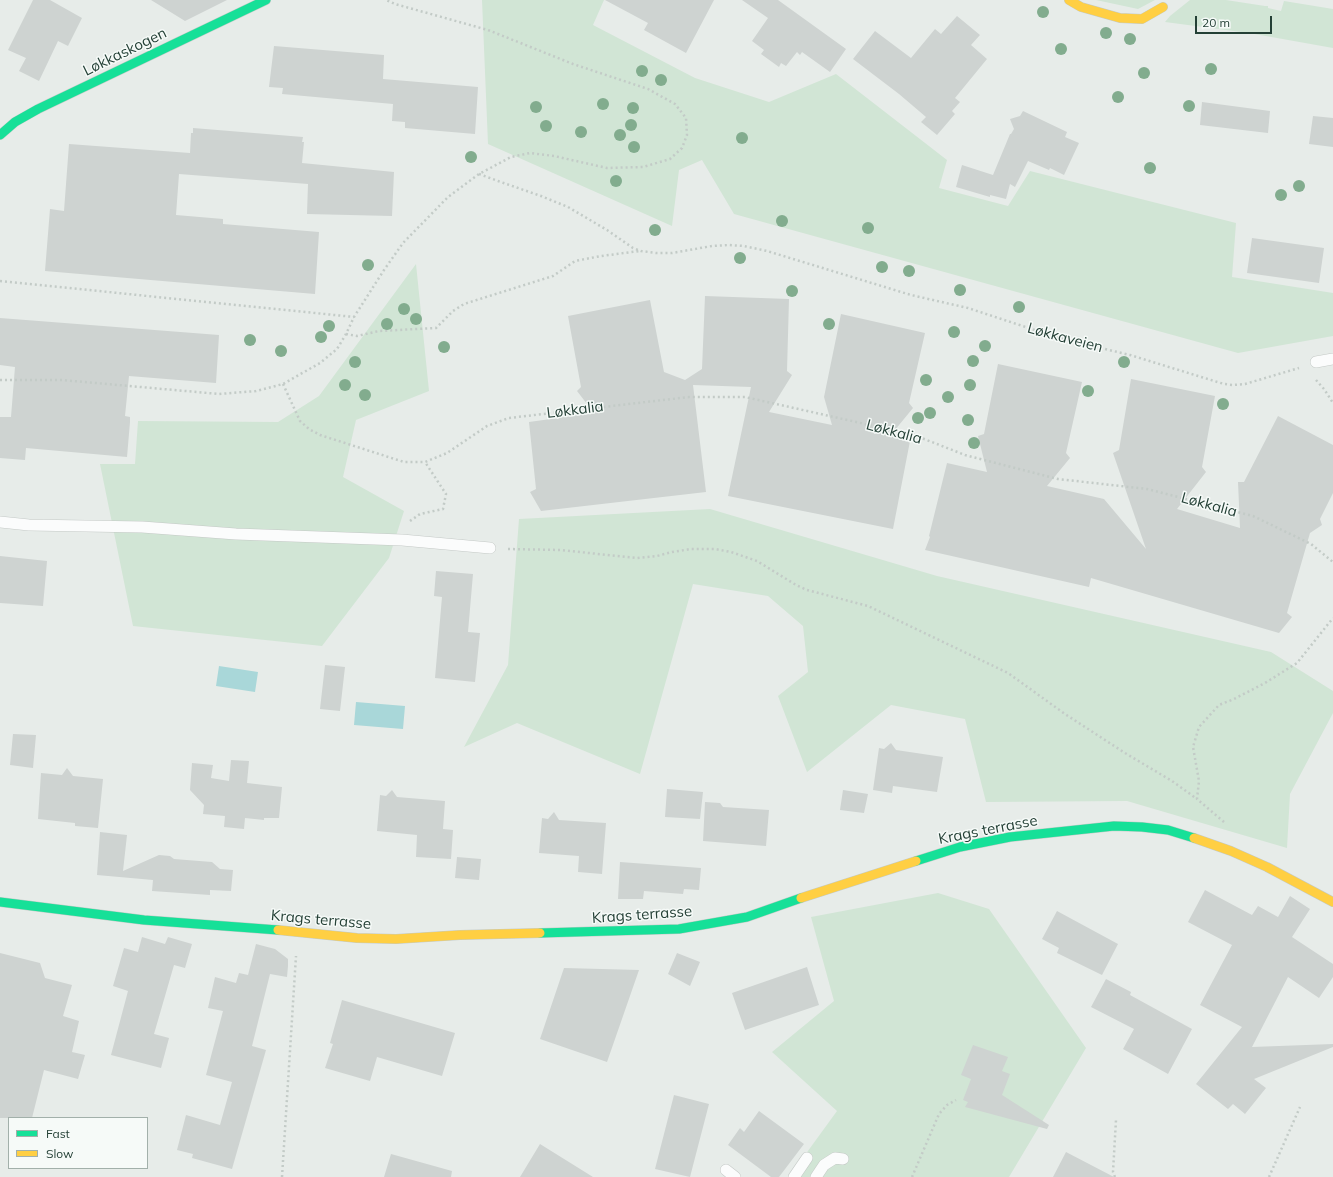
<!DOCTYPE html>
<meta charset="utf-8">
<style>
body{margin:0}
#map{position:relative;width:1333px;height:1177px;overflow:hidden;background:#e7ece9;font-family:Mulish,sans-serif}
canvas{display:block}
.legend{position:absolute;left:8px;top:1117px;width:140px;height:52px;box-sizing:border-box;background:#f6faf8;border:1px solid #a2b0aa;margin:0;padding:5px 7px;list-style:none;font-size:12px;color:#244036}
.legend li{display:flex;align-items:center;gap:8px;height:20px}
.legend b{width:20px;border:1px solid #a2b0aa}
.scale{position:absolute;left:1195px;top:16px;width:77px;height:18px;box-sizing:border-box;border:2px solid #244036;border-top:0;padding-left:5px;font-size:12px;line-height:14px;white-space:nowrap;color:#244036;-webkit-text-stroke:3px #f6faf8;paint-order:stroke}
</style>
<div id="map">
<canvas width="1333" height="1177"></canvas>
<ul class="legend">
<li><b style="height:5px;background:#16e098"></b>Fast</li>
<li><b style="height:5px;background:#ffcf43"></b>Slow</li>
</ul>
<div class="scale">20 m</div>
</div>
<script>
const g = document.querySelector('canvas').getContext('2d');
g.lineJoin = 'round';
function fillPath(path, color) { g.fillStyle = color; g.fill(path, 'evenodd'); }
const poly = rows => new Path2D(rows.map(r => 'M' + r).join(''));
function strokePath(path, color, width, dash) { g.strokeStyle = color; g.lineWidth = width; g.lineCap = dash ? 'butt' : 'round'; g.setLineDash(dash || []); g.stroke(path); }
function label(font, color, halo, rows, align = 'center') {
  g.font = font + ' Mulish,sans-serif'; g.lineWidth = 3; g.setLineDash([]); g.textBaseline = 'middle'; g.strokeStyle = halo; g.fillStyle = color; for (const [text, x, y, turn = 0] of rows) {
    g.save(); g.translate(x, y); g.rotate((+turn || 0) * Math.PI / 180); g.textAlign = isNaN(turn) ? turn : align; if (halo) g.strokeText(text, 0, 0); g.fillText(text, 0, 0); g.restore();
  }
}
const green = poly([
 [482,0,604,0,593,25,695,78,769,102,836,74,947,160,939,188,1008,206,1030,171,1236,223,1232,277,1333,293,1333,336,1238,353,734,214,702,160,679,170,672,226,488,144],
 [1096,0,1155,0,1138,9],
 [1190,0,1226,0,1265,6,1268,6,1268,8,1281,11,1284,1,1333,9,1333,48,1249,33,1165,22,1170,16],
 [416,264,429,391,356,420,343,477,404,511,389,558,322,646,133,626,100,464,135,464,138,421,278,422,319,396],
 [710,509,937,576,1271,652,1333,691,1333,713,1290,794,1287,848,1127,801,986,802,965,719,891,705,807,772,778,696,808,672,803,626,768,596,693,584,640,774,517,723,464,747,508,665,519,519],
 [938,893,989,909,1086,1048,1009,1177,789,1177,837,1111,772,1052,834,1001,811,917]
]);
const water = poly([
 [219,666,258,672,255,692,216,686],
 [356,702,405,706,403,729,354,725]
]);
const building = poly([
 [33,0,50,0,82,18,68,46,58,41,39,81,19,71,26,58,8,50],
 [151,0,227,0,185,21],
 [605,0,714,0,686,53,644,30,648,23],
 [742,0,778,0,846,49,830,72,802,52,800,55,797,52,786,66,781,63,779,67,761,54,764,50,752,41,768,18],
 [957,16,980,35,971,45,987,59,955,98,960,102,952,111,955,114,937,135,921,122,926,117,899,94,853,59,875,31,911,58,935,29,941,34],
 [274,46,384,55,383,79,478,87,475,134,405,128,405,122,392,121,393,104,282,94,283,88,269,87],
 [1202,102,1270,111,1268,133,1200,125],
 [1023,111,1067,132,1065,137,1079,143,1064,175,1050,168,1049,170,1028,161,1015,187,1010,184,1006,199,990,195,990,197,956,187,962,165,993,175,1010,134,1011,134,1014,129,1010,119,1020,116],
 [1313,116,1333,118,1333,147,1309,144],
 [193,128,303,137,302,142,304,142,302,163,394,172,392,216,307,214,308,184,179,174,176,215,223,219,223,224,319,232,315,294,45,271,50,209,64,211,69,144,190,153,191,133,193,133],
 [1252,238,1324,248,1319,283,1247,273],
 [705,296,789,299,787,371,792,375,769,412,832,425,824,397,841,314,925,333,909,403,913,408,890,436,910,441,893,529,728,496,751,387,693,385,706,492,541,511,530,492,536,489,529,422,594,413,577,391,581,387,568,316,650,300,664,372,685,380,702,369],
 [0,318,219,335,216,383,129,376,125,416,130,417,130,422,127,457,26,448,25,460,0,458,0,417,11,417,15,367,0,365],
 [998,364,1082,382,1066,453,1070,458,1047,486,1104,499,1146,549,1113,453,1119,450,1131,379,1215,396,1202,467,1206,472,1177,509,1240,528,1238,482,1244,482,1278,416,1333,445,1333,493,1320,519,1322,525,1310,533,1287,613,1292,617,1279,633,1091,578,1089,587,925,550,930,537,929,536,947,463,987,472,978,436,984,434],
 [0,556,47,561,43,606,0,603],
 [436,571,473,574,468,632,480,633,475,682,435,678,442,597,434,596],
 [325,665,345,667,340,711,320,709],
 [13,734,36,735,33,768,10,765],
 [891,743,896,750,943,757,937,792,893,786,892,793,873,790,879,748,884,749],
 [231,760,249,761,247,783,282,787,279,818,264,818,264,820,245,818,244,829,224,827,225,816,203,814,204,805,190,790,192,763,213,765,211,778,229,781],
 [67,768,73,776,103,779,98,828,75,826,75,823,38,819,41,773,62,775],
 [667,789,703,792,700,819,665,817],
 [392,790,397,797,445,801,443,829,453,830,451,859,416,857,417,835,377,831,380,795,386,796],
 [843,790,868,794,864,813,840,810],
 [705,802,720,803,723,807,769,810,766,846,703,841],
 [554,812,559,820,606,823,602,874,578,872,579,856,539,853,542,818,548,819],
 [100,832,127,835,123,871,159,855,170,856,174,859,212,862,220,869,233,870,231,891,210,890,210,895,152,891,153,880,97,875],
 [457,857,481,859,479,880,455,878],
 [620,862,701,868,699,890,684,889,683,894,644,891,643,899,618,899],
 [1205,890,1252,915,1258,906,1278,917,1290,896,1310,909,1292,937,1333,964,1333,977,1319,998,1288,977,1252,1047,1333,1044,1333,1047,1254,1079,1266,1088,1245,1114,1233,1104,1228,1109,1196,1084,1242,1027,1200,1005,1232,945,1188,922],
 [1057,911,1118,944,1102,975,1057,953,1059,948,1042,939],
 [142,937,165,944,168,937,192,944,185,968,174,965,154,1034,169,1038,161,1068,111,1055,128,991,113,986,124,948,138,952],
 [256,944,275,949,288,959,288,966,287,977,270,974,252,1046,266,1050,232,1169,192,1158,193,1154,177,1150,186,1115,220,1125,232,1082,206,1075,223,1011,208,1008,215,977,236,983,239,973,248,975],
 [0,953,40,963,45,978,72,985,63,1016,79,1021,72,1052,85,1055,78,1079,44,1070,32,1118,0,1118],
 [677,953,700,962,690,986,668,974],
 [807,967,819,1005,745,1030,732,993],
 [564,968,639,970,607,1062,540,1039],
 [1106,979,1131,992,1130,995,1192,1029,1168,1074,1123,1049,1134,1029,1091,1007],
 [342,1000,455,1033,442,1076,377,1057,370,1081,325,1068,333,1044,330,1043],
 [973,1045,1008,1057,1002,1071,1010,1074,1002,1095,1049,1125,1047,1129,965,1107,968,1102,963,1100,971,1079,961,1075],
 [674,1095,709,1104,690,1177,655,1169],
 [759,1111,804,1144,779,1177,771,1177,728,1145,740,1128,744,1132],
 [540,1144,593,1177,520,1177],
 [1066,1152,1114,1177,1053,1177],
 [391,1154,452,1171,451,1177,384,1177]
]);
const path = poly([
 [479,174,498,181,541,196,568,207,607,230,633,248,641,251,656,253,672,253,712,246,729,245,744,246,767,251,911,295,968,308,1059,338,1130,355,1224,384,1233,385,1245,384,1299,368],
 [0,281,354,317],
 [346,334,357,336,379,331,436,328,453,311,464,304,553,276,575,261,601,256,640,251],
 [0,380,62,380,219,394,256,391,283,384,320,363,337,349,346,334,354,317,384,270,403,243,448,197,479,174,511,157,530,153,554,156,607,168,643,167,670,159,682,148,687,135,686,118,675,104,648,89,573,64,488,30,395,4,386,0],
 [1316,380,1324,389,1333,403],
 [283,384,300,421,309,429,320,435,404,462,425,462,447,453,487,426,509,418,689,397,745,397,914,435,965,455,1058,479,1147,489,1253,516,1311,544,1333,562],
 [410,521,420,514,443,509,446,494,425,462],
 [508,549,560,550,637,558,657,556,672,552,691,549,715,549,731,552,757,561,796,585,807,590,868,606,1008,673,1065,714,1125,753,1172,781,1197,799],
 [1224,822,1197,799,1199,781,1193,747,1199,727,1219,705,1234,699,1265,683,1297,663,1333,618],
 [282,1177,296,956],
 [912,1177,939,1114,947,1105,956,1100],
 [1115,1177,1113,1172,1116,1120],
 [1269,1177,1300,1107]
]);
const lane = poly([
 [1316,362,1333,359],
 [0,522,29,525,142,527,236,534,402,540,490,548],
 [726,1170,735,1177],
 [794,1177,807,1158],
 [816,1177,824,1165,835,1158,843,1159]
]);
const fast = poly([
 [0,135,15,122,38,109,266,0],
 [916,861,960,847,1010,837,1114,826,1142,827,1168,830,1194,838],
 [0,902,144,920,278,930],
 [540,933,679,929,747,917,801,898]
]);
const slow = poly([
 [1069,0,1081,7,1120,18,1142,19,1163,7],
 [1194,838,1231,851,1267,867,1333,902],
 [801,898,916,861],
 [278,930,357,938,396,939,460,935,540,933]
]);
const trees = [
 [1043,12],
 [1106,33],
 [1130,39],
 [1061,49],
 [1211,69],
 [642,71],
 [1144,73],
 [661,80],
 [1118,97],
 [603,104],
 [1189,106],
 [536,107],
 [633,108],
 [631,125],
 [546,126],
 [581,132],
 [620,135],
 [742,138],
 [634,147],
 [471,157],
 [1150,168],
 [616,181],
 [1299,186],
 [1281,195],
 [782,221],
 [868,228],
 [655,230],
 [740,258],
 [368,265],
 [882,267],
 [909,271],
 [960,290],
 [792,291],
 [1019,307],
 [404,309],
 [416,319],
 [387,324],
 [829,324],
 [329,326],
 [954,332],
 [321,337],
 [250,340],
 [985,346],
 [444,347],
 [281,351],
 [973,361],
 [355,362],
 [1124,362],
 [926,380],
 [345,385],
 [970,385],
 [1088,391],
 [365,395],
 [948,397],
 [1223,404],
 [930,413],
 [918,418],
 [968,420],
 [974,443]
];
const streetNames = [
 ["Løkkaskogen",125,52,-26],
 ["Løkkaveien",1065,338,15],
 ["Løkkalia",575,410,-7],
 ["Løkkalia",894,432,15],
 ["Løkkalia",1209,505,15],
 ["Krags terrasse",988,830,-11],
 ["Krags terrasse",642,915,-4],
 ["Krags terrasse",321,920,5]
];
fillPath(green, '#d1e5d5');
fillPath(water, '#a9d7d9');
fillPath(building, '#ced3d1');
strokePath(lane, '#c4c9c6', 12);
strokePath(fast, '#c3cac6', 10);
strokePath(slow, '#c3cac6', 10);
strokePath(path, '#c3cbc7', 2.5, [2, 3]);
strokePath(lane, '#fbfcfc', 11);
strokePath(fast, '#16e098', 9);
strokePath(slow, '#ffcf43', 9);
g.fillStyle = '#82ac8e';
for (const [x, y] of trees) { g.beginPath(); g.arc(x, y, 6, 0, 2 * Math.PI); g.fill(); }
label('15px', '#244036', '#f6faf8', streetNames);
</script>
